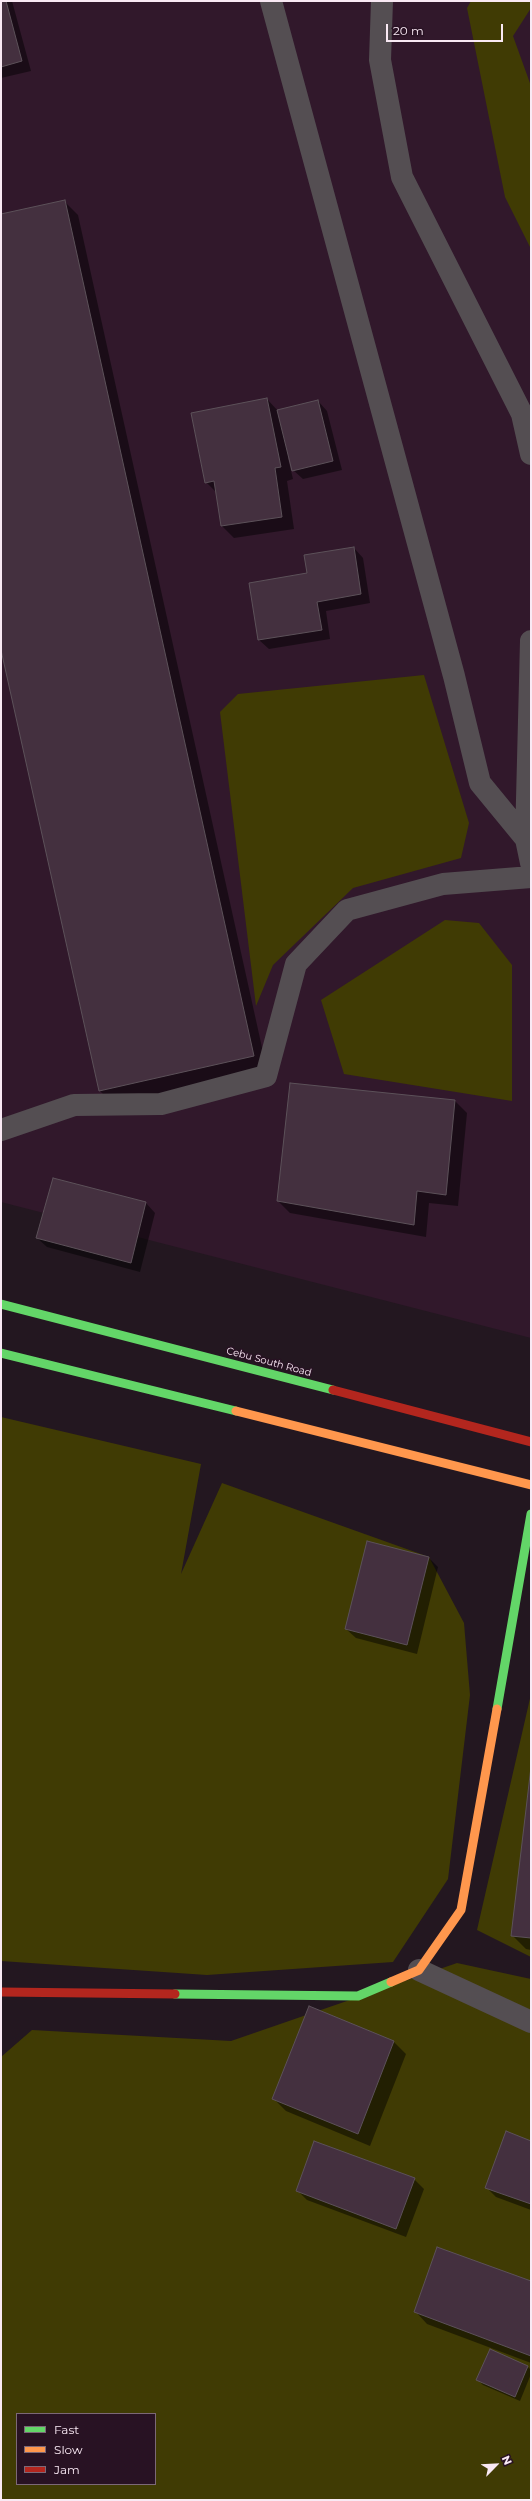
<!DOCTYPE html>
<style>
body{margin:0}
#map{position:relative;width:532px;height:2501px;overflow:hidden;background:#231720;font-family:Montserrat,sans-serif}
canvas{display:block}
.frame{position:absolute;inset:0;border:2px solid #f9e9f4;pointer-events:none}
.legend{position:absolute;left:16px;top:2413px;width:140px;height:72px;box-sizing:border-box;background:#281223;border:1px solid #7c6877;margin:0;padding:5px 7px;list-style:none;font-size:12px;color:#f9e9f4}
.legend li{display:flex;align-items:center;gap:8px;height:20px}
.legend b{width:20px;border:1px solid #7c6877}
.north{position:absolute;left:476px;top:2445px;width:40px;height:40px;-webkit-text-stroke:3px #281223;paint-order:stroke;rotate:66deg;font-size:11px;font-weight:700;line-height:16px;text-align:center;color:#f9e9f4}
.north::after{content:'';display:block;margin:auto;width:14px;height:18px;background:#f9e9f4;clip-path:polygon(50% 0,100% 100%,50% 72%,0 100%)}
.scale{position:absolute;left:386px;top:24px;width:117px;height:18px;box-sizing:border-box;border:2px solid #f9e9f4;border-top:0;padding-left:5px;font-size:12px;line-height:14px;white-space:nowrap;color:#f9e9f4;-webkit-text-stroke:3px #281223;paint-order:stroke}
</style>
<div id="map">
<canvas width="532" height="2501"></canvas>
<div class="frame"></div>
<ul class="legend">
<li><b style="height:5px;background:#63d668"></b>Fast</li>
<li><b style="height:5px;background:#ff974d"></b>Slow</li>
<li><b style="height:5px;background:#b3261e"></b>Jam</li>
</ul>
<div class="north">N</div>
<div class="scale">20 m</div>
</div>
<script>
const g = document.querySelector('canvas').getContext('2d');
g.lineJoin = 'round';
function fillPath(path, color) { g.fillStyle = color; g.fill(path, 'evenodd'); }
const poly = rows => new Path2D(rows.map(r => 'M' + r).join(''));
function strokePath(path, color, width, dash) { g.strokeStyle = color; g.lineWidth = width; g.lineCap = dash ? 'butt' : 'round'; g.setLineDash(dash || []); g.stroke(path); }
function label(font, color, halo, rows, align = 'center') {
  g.font = font + ' Montserrat,sans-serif'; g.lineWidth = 3; g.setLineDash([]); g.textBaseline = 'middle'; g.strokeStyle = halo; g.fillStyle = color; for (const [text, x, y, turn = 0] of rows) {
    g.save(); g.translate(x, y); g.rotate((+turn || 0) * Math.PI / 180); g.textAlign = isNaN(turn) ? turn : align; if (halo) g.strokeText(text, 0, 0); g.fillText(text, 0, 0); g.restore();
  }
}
const built = poly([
 [1,1,531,1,531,1338,1,1202]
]);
const green = poly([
 [471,1,531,1,531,8,513,36,531,86,531,249,505,197,467,8],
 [424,675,469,823,461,858,353,888,273,965,256,1006,220,712,238,694],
 [445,920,479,923,512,965,512,1101,344,1074,321,1000],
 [1,1417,201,1464,181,1574,222,1483,429,1557,464,1623,470,1695,448,1879,393,1962,207,1975,1,1961],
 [531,1694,531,1957,477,1930],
 [457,1963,531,1979,531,2500,1,2500,1,2057,32,2030,231,2041],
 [17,2414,155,2414,155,2484,17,2484]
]);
const shadow = poly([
 [1,1,12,1,31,71,1,78],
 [64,201,78,215,267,1070,113,1104,99,1090,1,645,1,215],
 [267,399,278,411,318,401,327,411,342,470,303,479,293,470,290,458,288,458,293,479,287,481,294,529,234,538,222,526,217,493,206,482],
 [354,548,363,558,370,603,326,611,330,639,269,649,259,640,308,574],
 [291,1084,455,1101,467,1113,458,1206,429,1203,426,1237,290,1213,278,1201],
 [146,1203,155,1213,140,1272,47,1247,37,1238],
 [428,1557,438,1567,417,1654,356,1638,346,1629],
 [531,1775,531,1950,526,1949,512,1935],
 [310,2007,394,2042,406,2054,370,2146,286,2111,274,2099],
 [531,2142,531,2210,496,2197,486,2187],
 [414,2179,424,2189,406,2237,307,2200,297,2190],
 [531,2282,531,2363,427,2324,415,2311],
 [527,2366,531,2370,531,2374,520,2401,483,2385,478,2380]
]);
const building = poly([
 [1,1,6,1,22,61,1,67,1,1],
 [65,200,254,1056,99,1091,1,650,1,214,65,200],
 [267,398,281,467,275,468,282,517,221,526,214,481,205,483,191,413,267,398],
 [318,400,333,461,292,471,277,410,318,400],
 [354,547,361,594,317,602,322,630,258,640,249,583,307,573,304,555,354,547],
 [290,1083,455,1100,446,1195,417,1191,414,1225,277,1201,290,1083],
 [53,1178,146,1202,131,1263,36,1238,53,1178],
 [367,1541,429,1557,407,1645,345,1629,367,1541],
 [531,1767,531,1938,511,1936,531,1767],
 [309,2006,394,2041,358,2134,272,2099,309,2006],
 [506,2131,531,2141,531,2204,485,2188,506,2131],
 [314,2141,415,2178,396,2229,296,2191,314,2141],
 [437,2247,531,2281,531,2356,414,2312,437,2247],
 [490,2349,528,2366,515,2397,476,2380,490,2349]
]);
const lane = poly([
 [271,1,454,676,480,783,526,839],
 [382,1,380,60,402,177,522,414,531,454],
 [531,641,526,839,531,863],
 [1,1130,74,1105,161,1104,266,1076,296,964,347,910,443,884,531,877],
 [419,1970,531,2022]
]);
const fast = poly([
 [1,1304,333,1390],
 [1,1353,236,1411],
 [497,1709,531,1514],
 [175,1994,358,1996,391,1982]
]);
const slow = poly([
 [236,1411,531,1485],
 [391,1982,419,1970,461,1910,497,1709]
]);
const jam = poly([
 [333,1390,531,1442],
 [1,1992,175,1994]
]);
const streetNames = [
 ["Cebu South Road",269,1362,15]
];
fillPath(built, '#31182b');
fillPath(green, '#403b04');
fillPath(shadow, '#0007');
fillPath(building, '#44303f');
strokePath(building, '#5c5159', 1);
strokePath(lane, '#544e52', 22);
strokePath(fast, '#63d668', 9);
strokePath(slow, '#ff974d', 9);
strokePath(jam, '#b3261e', 9);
label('10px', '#f9e9f4', '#281223', streetNames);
</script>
